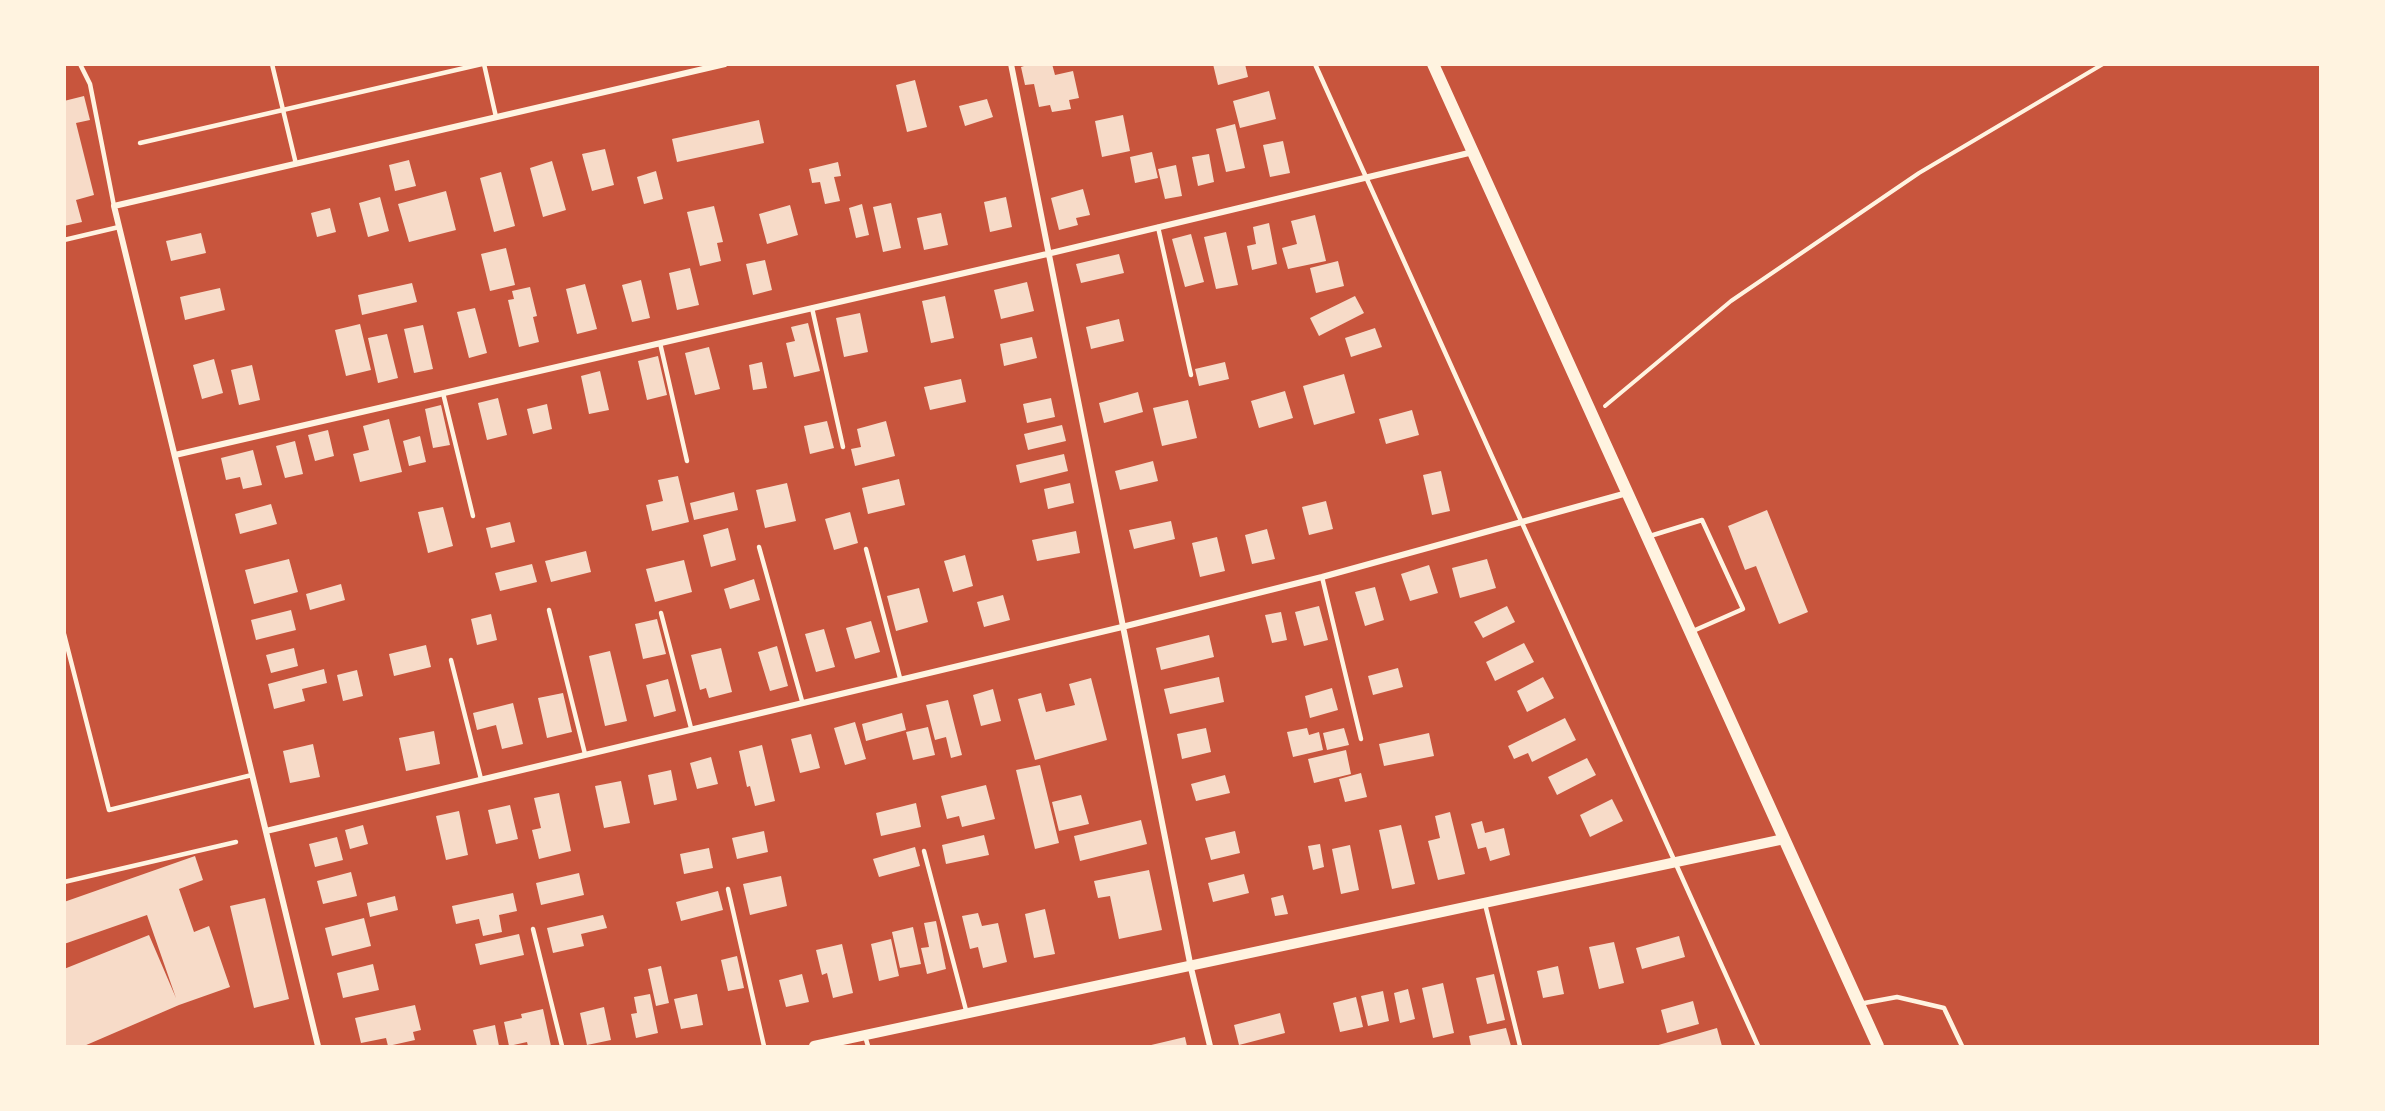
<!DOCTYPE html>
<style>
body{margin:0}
#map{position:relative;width:2385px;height:1111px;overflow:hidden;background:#c8553d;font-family:"IBM Plex Sans",sans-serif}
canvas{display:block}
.frame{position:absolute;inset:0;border:66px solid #fff3e0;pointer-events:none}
</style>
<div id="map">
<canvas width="2385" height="1111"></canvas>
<div class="frame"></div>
</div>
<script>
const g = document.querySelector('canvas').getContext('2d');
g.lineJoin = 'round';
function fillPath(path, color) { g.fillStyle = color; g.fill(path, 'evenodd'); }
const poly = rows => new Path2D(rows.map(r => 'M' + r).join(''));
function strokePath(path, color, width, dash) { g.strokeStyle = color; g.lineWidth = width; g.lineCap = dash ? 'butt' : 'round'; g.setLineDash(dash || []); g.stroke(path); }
const building = poly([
 [1030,64,1052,64,1055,75,1073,71,1079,98,1069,100,1071,109,1052,112,1050,105,1039,107,1034,84,1025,85,1021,67],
 [1213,64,1245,64,1248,77,1218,85],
 [915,80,927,127,907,132,896,85],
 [1269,91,1276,119,1240,128,1233,101],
 [84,96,90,120,76,123,94,195,76,200,82,222,64,226,64,101],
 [987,99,993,117,965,126,959,106],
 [1123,115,1130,151,1102,157,1095,121],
 [759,120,764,143,677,162,672,139],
 [1235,124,1245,168,1226,172,1216,129],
 [1283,141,1290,173,1270,177,1263,145],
 [605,149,614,185,592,191,582,154],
 [1152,152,1158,178,1135,183,1130,157],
 [1209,154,1214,182,1198,186,1192,157],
 [409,160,416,186,395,191,389,165],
 [552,161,566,210,543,217,530,168],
 [838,162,841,176,834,177,840,201,825,204,820,182,812,183,809,169],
 [1176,165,1182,196,1165,199,1158,169],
 [656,171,663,199,644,204,637,177],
 [501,172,515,226,494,232,480,178],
 [1083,189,1090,215,1076,218,1078,225,1059,230,1051,198],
 [446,191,456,230,409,242,398,204],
 [380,197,389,231,368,237,359,203],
 [1006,197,1012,227,990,232,984,202],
 [891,203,901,248,883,252,873,207],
 [862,204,869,235,856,238,849,208],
 [790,205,798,235,767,244,759,214],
 [714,206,723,242,717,243,721,261,700,266,687,212],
 [330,208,336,232,317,237,311,213],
 [941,213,948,245,924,250,917,218],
 [1315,215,1326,261,1288,269,1282,248,1297,244,1291,221],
 [1269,223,1277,264,1252,270,1247,246,1256,244,1253,227],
 [1226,232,1238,285,1216,289,1204,237],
 [201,233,206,253,171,261,166,241],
 [1191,234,1204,282,1185,287,1172,239],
 [506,248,515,285,490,291,481,254],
 [1119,254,1124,273,1081,283,1076,264],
 [765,260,772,290,753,295,746,264],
 [1338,261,1344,286,1316,293,1310,268],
 [690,268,699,305,677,310,669,273],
 [641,280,650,318,632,322,622,285],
 [1027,282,1034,311,1001,319,994,290],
 [412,283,417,302,362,315,358,295],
 [585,284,597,329,577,334,566,289],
 [530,287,537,316,533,317,539,342,519,347,508,300,514,299,512,291],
 [220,288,225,310,185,320,180,297],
 [945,296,954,338,931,343,922,301],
 [1355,296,1364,313,1319,336,1310,318],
 [475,308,487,353,469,358,457,312],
 [860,313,868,352,844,357,836,318],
 [1119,319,1124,341,1091,349,1086,327],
 [808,323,820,371,794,377,786,343,795,341,791,327],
 [360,324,371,370,346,376,335,330],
 [423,325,433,369,414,373,404,329],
 [1375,328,1382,347,1351,357,1345,338],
 [387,334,398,378,378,383,368,338],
 [1032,337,1037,358,1004,366,1000,344],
 [709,347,720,389,695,395,685,353],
 [658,356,667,395,647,400,638,361],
 [214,359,223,393,202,399,193,365],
 [762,362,767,388,753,390,749,365],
 [1225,362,1229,379,1199,386,1195,369],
 [252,365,260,400,239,405,231,370],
 [600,371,609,410,589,414,581,376],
 [1344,374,1355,413,1314,425,1303,386],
 [961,379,966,402,930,410,924,387],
 [1285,391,1293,418,1259,428,1251,401],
 [1138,392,1143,412,1104,423,1099,403],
 [498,398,507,435,487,440,478,403],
 [1051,398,1055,417,1027,423,1023,404],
 [1188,400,1197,438,1162,446,1153,408],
 [547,404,552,429,533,434,527,409],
 [441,405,450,445,433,448,425,409],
 [1412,410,1419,435,1386,444,1379,419],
 [389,419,402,472,360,482,353,454,369,450,363,426],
 [827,421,834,448,810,454,804,426],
 [886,421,895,456,855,466,851,449,861,447,857,429],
 [1062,425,1066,441,1028,450,1024,434],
 [328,430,334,456,315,461,308,435],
 [420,436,426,462,409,466,403,441],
 [295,441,303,474,285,478,276,446],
 [253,450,262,485,243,489,240,477,226,480,221,458],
 [1064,454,1068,471,1020,483,1016,465],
 [1153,461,1158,481,1120,490,1115,471],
 [1441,471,1450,511,1432,515,1423,475],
 [678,476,689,522,652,531,646,505,663,501,658,480],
 [899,479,905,505,868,514,862,488],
 [787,483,796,521,765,528,756,490],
 [1070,483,1074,503,1048,509,1044,489],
 [734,492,738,510,694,520,690,503],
 [1326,501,1333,529,1309,535,1302,507],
 [271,504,277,524,240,534,235,514],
 [443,507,453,546,428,553,418,512],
 [1767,510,1808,612,1779,624,1756,566,1745,570,1728,526],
 [850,512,858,543,834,550,825,519],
 [1171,521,1175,539,1134,549,1129,530],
 [510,522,515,542,491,548,486,528],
 [728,528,736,560,711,567,703,535],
 [1267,529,1275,559,1252,564,1245,535],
 [1076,531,1080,553,1037,561,1032,540],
 [1217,537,1225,571,1200,577,1192,543],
 [586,551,591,572,551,582,545,561],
 [965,555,973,586,953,592,944,561],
 [289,559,298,592,254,604,245,570],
 [1487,559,1496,588,1460,598,1452,568],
 [684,560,692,592,655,602,646,569],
 [532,564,537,582,500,591,495,573],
 [1429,565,1438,593,1410,601,1401,574],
 [754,579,760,600,730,609,724,589],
 [341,584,345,600,310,610,306,594],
 [1375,587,1384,620,1365,626,1355,592],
 [919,588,928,622,896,631,887,596],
 [1003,595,1010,620,984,627,977,602],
 [1319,606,1328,640,1304,646,1295,612],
 [1507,606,1515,622,1483,638,1474,622],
 [291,610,296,630,256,640,251,620],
 [1281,612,1287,640,1272,643,1265,615],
 [491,614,497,640,477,645,471,619],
 [657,619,666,654,643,659,635,624],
 [871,621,880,652,855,659,846,628],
 [824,629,835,667,816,672,805,634],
 [1209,635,1214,657,1161,670,1156,648],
 [1524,643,1534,662,1495,681,1486,662],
 [426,645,431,667,394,676,389,654],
 [777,646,788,686,770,691,758,652],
 [294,648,298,666,271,673,266,655],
 [721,648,732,692,709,698,706,688,700,690,691,655],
 [610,651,627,721,605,726,589,656],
 [1398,668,1403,687,1373,695,1368,676],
 [324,669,327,683,302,689,305,701,274,709,268,684],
 [357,670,363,696,343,701,337,675],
 [1219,677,1224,702,1170,714,1164,689],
 [1543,677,1554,698,1527,712,1517,691],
 [1091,678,1107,740,1035,760,1018,699,1041,693,1046,712,1075,705,1069,684],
 [668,679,676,711,654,717,646,685],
 [1332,688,1338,710,1310,718,1305,696],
 [993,689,1001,721,981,726,973,695],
 [563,693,572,732,547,738,538,698],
 [948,700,962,755,951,758,946,737,935,740,926,705],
 [513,703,523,744,502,749,496,725,477,730,473,713],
 [902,713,906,730,866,741,862,724],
 [1565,718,1576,740,1532,762,1528,753,1514,759,1508,746],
 [855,722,866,759,845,765,834,728],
 [928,727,935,755,913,760,906,732],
 [1206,728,1211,752,1182,759,1177,734],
 [1307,728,1309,735,1319,732,1323,750,1293,757,1287,732],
 [1344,728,1349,745,1327,750,1323,733],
 [434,731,440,764,406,771,399,738],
 [1429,733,1434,756,1384,766,1379,744],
 [811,734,820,768,800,773,791,739],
 [313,744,320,777,290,783,283,751],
 [762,745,775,801,755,806,750,786,747,787,739,751],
 [1346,750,1351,774,1314,783,1308,759],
 [711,757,718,784,697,789,690,763],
 [1587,758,1596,775,1557,795,1548,777],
 [1040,765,1059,843,1035,849,1016,770],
 [671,770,677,800,654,805,648,775],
 [1361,773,1367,797,1345,802,1339,779],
 [1225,775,1230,793,1196,801,1191,784],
 [621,781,630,823,604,828,595,786],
 [986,785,995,819,962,827,959,816,947,819,941,796],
 [559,793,571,851,539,859,532,830,541,828,534,798],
 [1081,795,1089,824,1059,831,1052,802],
 [1612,799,1623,821,1590,837,1580,815],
 [916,803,921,827,881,836,876,813],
 [510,805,518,839,496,844,488,810],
 [459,811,468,855,446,860,436,816],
 [1450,812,1465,874,1438,880,1428,841,1440,838,1435,816],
 [1141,820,1147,844,1080,861,1074,836],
 [1482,821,1485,833,1504,828,1510,855,1490,861,1486,847,1478,849,1471,824],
 [363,825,368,844,350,849,345,830],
 [1401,825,1415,884,1392,889,1379,830],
 [764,831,768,852,737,859,732,838],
 [1235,831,1240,853,1211,860,1205,838],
 [984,835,989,855,946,864,942,845],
 [337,837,343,860,315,867,309,844],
 [1320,844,1324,867,1313,870,1308,846],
 [1350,845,1359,890,1341,894,1332,849],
 [915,847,920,866,879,877,873,859],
 [709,848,713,868,684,874,680,854],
 [195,856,203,880,179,889,194,932,209,926,230,987,179,1005,84,1046,64,1046,64,969,149,935,176,998,147,915,64,944,64,902],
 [1149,870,1162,930,1119,939,1110,896,1098,898,1094,881],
 [351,872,357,896,323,904,317,881],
 [579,873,584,895,541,905,536,883],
 [1244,874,1249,893,1213,902,1208,883],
 [781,876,787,906,750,915,743,884],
 [718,891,723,910,681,921,676,902],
 [513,893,517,911,499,915,502,932,483,936,479,919,456,924,452,906],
 [1283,895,1288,914,1275,916,1271,898],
 [395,896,398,910,370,917,367,903],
 [265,898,289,999,254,1008,230,906],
 [1045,909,1055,954,1034,958,1025,914],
 [978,913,982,926,998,923,1007,962,983,968,978,947,970,949,962,916],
 [603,915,607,928,581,934,584,946,553,953,547,928],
 [364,918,371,946,332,956,325,928],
 [936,921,946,969,927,974,921,948,929,947,924,923],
 [913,927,921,964,900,968,892,932],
 [519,934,524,955,480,965,475,944],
 [1679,936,1685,957,1642,969,1636,948],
 [891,939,899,976,879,981,871,944],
 [1614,942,1624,983,1599,989,1589,947],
 [842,944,853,993,833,998,827,973,822,975,816,950],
 [737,956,744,988,728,991,721,960],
 [373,964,379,990,343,998,337,973],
 [661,966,669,1003,656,1006,648,969],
 [1558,966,1564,994,1543,998,1537,971],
 [802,974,809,1002,786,1007,779,980],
 [1494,974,1505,1020,1487,1024,1476,978],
 [1443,983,1454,1033,1433,1038,1422,988],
 [1408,989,1415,1019,1400,1023,1394,993],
 [1383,991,1389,1021,1368,1026,1361,996],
 [650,994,658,1033,636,1038,631,1014,637,1013,634,997],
 [697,994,703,1025,681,1029,674,999],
 [1356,997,1363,1027,1340,1032,1333,1003],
 [1693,1001,1699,1024,1667,1033,1661,1010],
 [415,1005,421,1030,413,1032,415,1040,388,1046,386,1038,361,1043,355,1018],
 [604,1007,611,1040,587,1045,580,1013],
 [543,1009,551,1046,528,1046,527,1042,509,1046,504,1022,522,1018,521,1014],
 [1280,1013,1285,1033,1239,1045,1234,1025],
 [495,1025,499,1046,477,1046,473,1030],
 [1506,1028,1511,1046,1471,1046,1469,1036],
 [1717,1028,1722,1046,1655,1046],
 [1185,1037,1187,1046,1147,1046]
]);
const path = poly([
 [1605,406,1731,301,1919,173,2103,64]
]);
const service = poly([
 [80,64,90,84,114,206],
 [272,64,296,164],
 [484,64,496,117],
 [1315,64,1758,1046],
 [140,143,482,64],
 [1158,227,1191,375],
 [64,240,119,227],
 [812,308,843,447],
 [660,343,687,461],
 [443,393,473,516],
 [1650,536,1702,520,1743,609,1693,631],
 [759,547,802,701],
 [866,549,900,678],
 [1322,577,1361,739],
 [549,610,585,754],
 [661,613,691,728],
 [64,634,109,810,252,775],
 [451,660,481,779],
 [924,851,967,1014],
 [64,882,236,842],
 [728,889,764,1046],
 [1485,904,1520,1046],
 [533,929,562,1046],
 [1859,1004,1897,997,1944,1008,1962,1046],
 [865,1036,868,1046]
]);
const minor = poly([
 [1011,64,1191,968,1210,1046],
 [175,455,1047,254,1473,152],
 [266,831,1122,627,1322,577,1627,493],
 [318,1046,114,206,725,64]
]);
const tertiary = poly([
 [814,1046,1784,839]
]);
const secondary = poly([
 [1433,64,1878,1046]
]);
fillPath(building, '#f7dbc8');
strokePath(path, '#fff3e0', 4);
strokePath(service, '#fff3e0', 4.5);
strokePath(minor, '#fff3e0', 6);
strokePath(tertiary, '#fff3e0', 10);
strokePath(secondary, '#fff3e0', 12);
</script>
